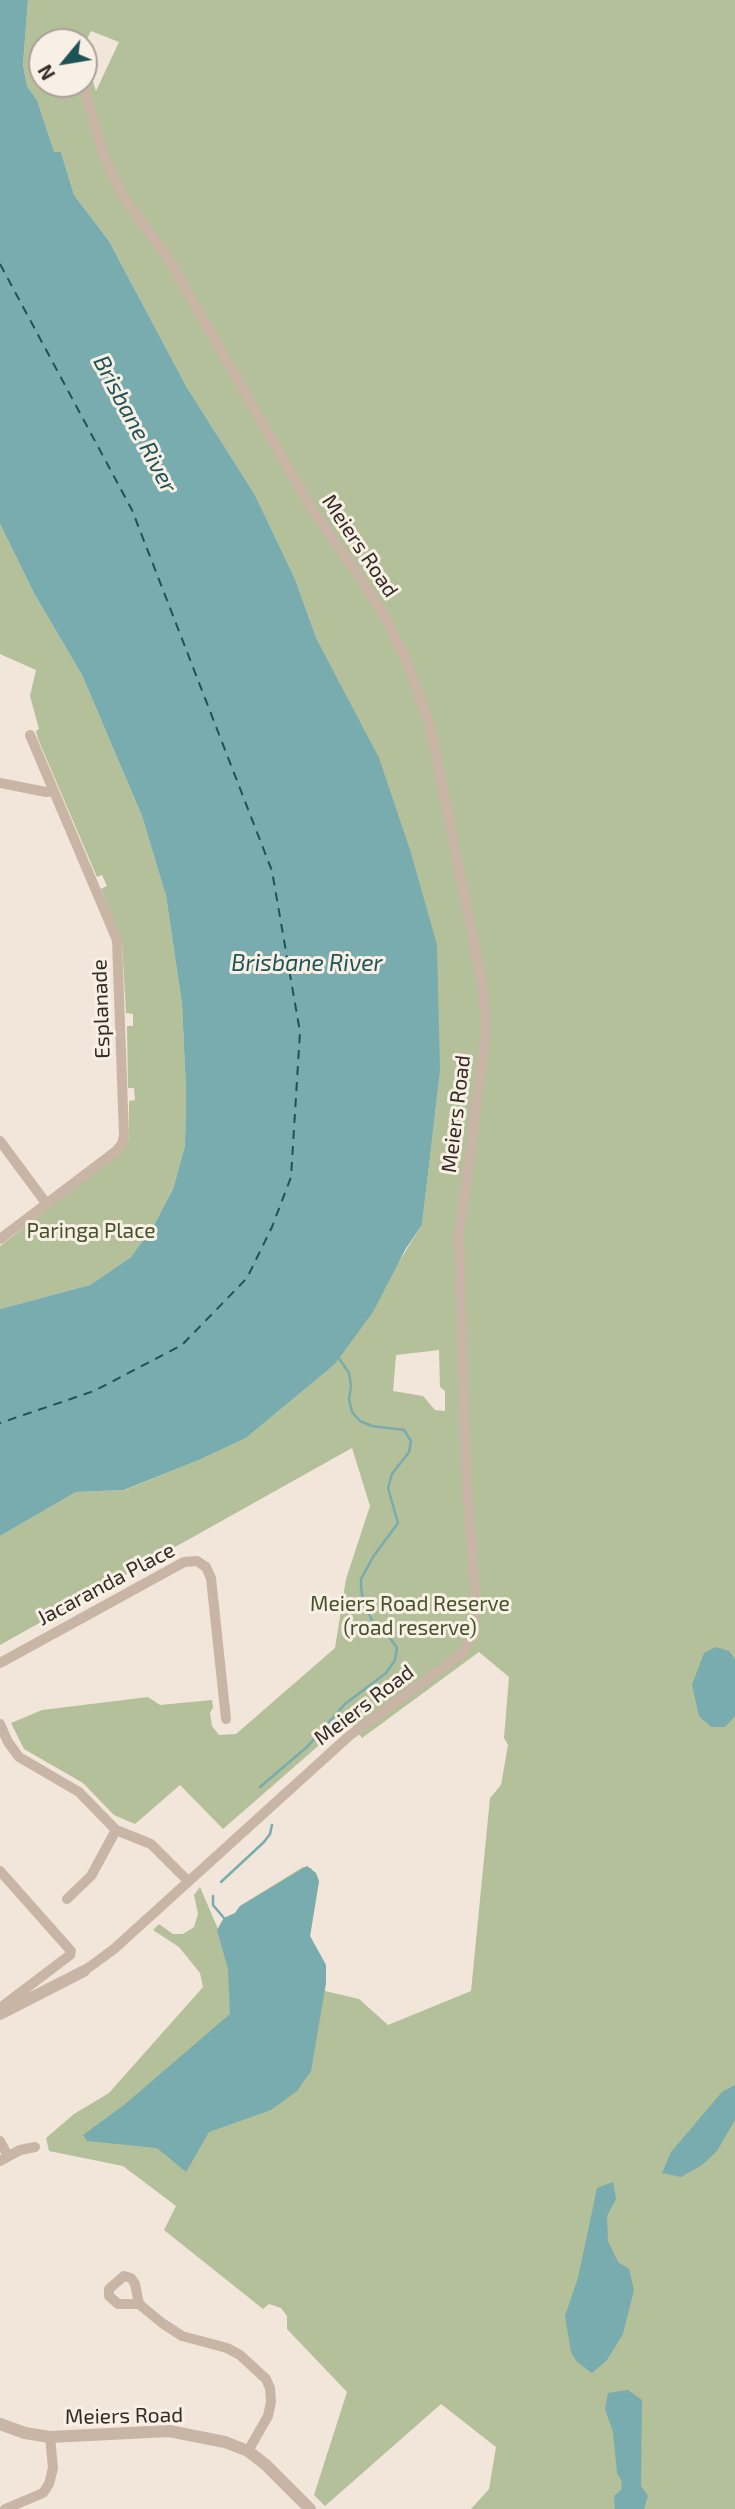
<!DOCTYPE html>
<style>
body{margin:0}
#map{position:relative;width:735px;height:2509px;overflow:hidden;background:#f1e6d9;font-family:"Exo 2",sans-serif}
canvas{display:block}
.north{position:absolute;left:28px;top:28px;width:70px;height:70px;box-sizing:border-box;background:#f9f0e5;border:2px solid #aba199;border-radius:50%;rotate:240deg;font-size:19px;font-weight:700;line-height:28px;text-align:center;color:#352b26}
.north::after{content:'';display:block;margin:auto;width:24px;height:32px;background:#1c5356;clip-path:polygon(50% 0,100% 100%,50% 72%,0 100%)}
</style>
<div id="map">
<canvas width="735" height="2509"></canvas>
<div class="north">N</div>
</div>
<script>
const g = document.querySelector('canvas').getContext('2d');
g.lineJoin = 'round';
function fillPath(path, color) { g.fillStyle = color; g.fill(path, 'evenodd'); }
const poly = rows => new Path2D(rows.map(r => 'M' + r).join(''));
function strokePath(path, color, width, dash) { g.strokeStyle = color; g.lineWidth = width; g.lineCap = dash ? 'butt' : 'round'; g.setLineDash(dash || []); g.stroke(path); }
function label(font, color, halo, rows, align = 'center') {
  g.font = font + ' "Exo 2",sans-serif'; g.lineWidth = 6; g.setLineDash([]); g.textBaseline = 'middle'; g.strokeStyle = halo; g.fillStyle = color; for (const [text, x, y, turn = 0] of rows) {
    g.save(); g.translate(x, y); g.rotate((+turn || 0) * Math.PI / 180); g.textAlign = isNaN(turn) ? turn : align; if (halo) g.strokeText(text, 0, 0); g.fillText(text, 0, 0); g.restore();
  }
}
const green = poly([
 [28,0,735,0,735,2509,471,2509,489,2489,496,2447,441,2404,325,2506,314,2495,347,2392,287,2329,287,2316,281,2308,269,2304,263,2309,164,2230,176,2206,123,2166,49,2151,46,2138,74,2114,109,2093,203,1987,200,1973,179,1947,153,1930,159,1924,173,1934,183,1934,194,1927,198,1914,194,1895,200,1887,218,1929,224,1918,235,1913,240,1906,303,1867,311,1868,319,1881,310,1936,326,1965,325,1991,359,1999,388,2025,471,1991,490,1798,501,1785,508,1745,504,1738,509,1677,479,1652,362,1738,348,1720,223,1829,180,1785,135,1824,114,1815,83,1783,24,1749,11,1723,42,1710,148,1697,160,1705,212,1700,213,1707,210,1713,212,1726,219,1735,236,1734,335,1648,346,1579,370,1506,352,1448,0,1645,0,1536,76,1492,125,1490,199,1460,246,1438,334,1365,422,1225,440,1072,317,640,295,579,255,495,186,386,109,241,74,195,61,152,54,153,37,100,27,86,23,65],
 [91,31,119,42,96,91,84,54,84,84,42,84,42,42,84,42,84,45],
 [439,1350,440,1387,445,1391,445,1411,435,1410,423,1396,393,1391,396,1355],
 [0,524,35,595,82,675,142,816,166,896,182,1004,186,1091,185,1146,173,1189,154,1225,131,1257,90,1285,0,1309,0,1246,122,1151,129,1138,129,1101,135,1100,134,1088,128,1088,127,1026,133,1026,133,1014,126,1013,122,943,101,889,107,886,102,875,97,877,38,739,36,731,39,729,30,696,36,670,0,654]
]);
const water = poly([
 [0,0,28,0,23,65,27,86,37,100,54,152,61,152,74,195,109,241,186,386,255,495,295,579,317,640,379,758,411,853,437,945,440,1072,422,1225,405,1250,373,1312,334,1365,246,1438,199,1460,124,1490,76,1492,0,1536,0,1309,90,1285,131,1257,154,1225,173,1189,185,1146,186,1091,182,1004,166,896,142,816,82,675,35,595,0,524],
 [716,1647,729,1651,735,1659,735,1716,725,1727,711,1727,699,1716,692,1685,704,1653],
 [307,1866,316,1873,319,1881,310,1936,326,1965,326,1983,311,2071,297,2091,271,2110,209,2132,186,2172,157,2148,87,2141,83,2135,124,2105,230,2014,228,1969,217,1930,224,1918,235,1913,240,1906],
 [735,2085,735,2120,717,2151,702,2165,681,2177,662,2173,671,2152,722,2092],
 [613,2182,616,2199,607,2216,608,2241,618,2262,629,2269,634,2290,623,2334,607,2360,592,2373,577,2362,571,2352,565,2316,578,2278,597,2188],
 [628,2390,642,2400,641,2486,648,2496,644,2509,615,2509,614,2496,621,2490,622,2482,617,2473,613,2432,605,2409,608,2393]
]);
const stream = poly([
 [260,1787,307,1747,345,1704,386,1673,395,1660,397,1648,390,1638,374,1624,364,1605,361,1588,361,1579,373,1557,398,1523,388,1488,392,1474,409,1452,411,1441,404,1430,372,1426,360,1421,352,1412,349,1399,351,1386,349,1373,338,1357],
 [221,1882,264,1842,270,1834,272,1825],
 [213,1896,213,1905,224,1918]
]);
const ferry = poly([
 [0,264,132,510,272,871,300,1032,291,1177,272,1227,247,1278,182,1345,94,1391,0,1423]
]);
const minor = poly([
 [73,41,73,42],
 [83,84,103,154,114,178,129,205,168,258,311,508,359,576,385,617,406,660,428,720,435,749,483,988,486,1032,459,1235,466,1469,476,1608,472,1637,462,1654,349,1736,114,1949,84,1971],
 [0,783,46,792,53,791],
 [0,1141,46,1203],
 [0,1239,116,1151,122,1144,124,1136,117,940,30,735],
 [0,1663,184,1562,197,1561,206,1567,211,1578,226,1719],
 [0,1724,8,1742,19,1757,79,1792,116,1830,151,1844,188,1881],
 [0,1871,71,1951,70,1955,0,2008],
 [67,1899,91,1876,116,1830],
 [0,2141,8,2156],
 [0,2161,20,2150,35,2147],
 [139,2304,118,2304,109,2296,109,2289,124,2276,131,2278,135,2284,139,2304,162,2323,182,2336,227,2348,240,2355,266,2379,270,2388,271,2402,268,2416,248,2451],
 [5,2509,43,2493,49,2484,53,2468,50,2437]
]);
const tertiary = poly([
 [0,2014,84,1971],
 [0,2424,25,2433,50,2437,169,2431,225,2442,248,2451,266,2465,310,2509]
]);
const streetNames = [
 ["Meiers Road",360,546,56],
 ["Esplanade",101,1009,-92],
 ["Meiers Road",456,1114,-83],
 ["Jacaranda Place",106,1584,-28],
 ["Meiers Road",364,1705,-37],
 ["Meiers Road",124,2416,-1]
];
const parkNames = [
 ["Paringa Place",91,1231],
 ["Meiers Road Reserve",410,1604],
 ["(road reserve)",410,1628]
];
const waterNames = [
 ["Brisbane River",135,424,62],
 ["Brisbane River",307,963]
];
fillPath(green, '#b3c099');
fillPath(water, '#78acae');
strokePath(stream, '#78acae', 2.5);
strokePath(ferry, '#1c5356', 2, [9, 7]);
strokePath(minor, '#c9b5a5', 10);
strokePath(tertiary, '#c9b5a5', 12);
label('21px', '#352b26', '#f9f0e5', streetNames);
label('21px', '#44532a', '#f9f0e5', parkNames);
label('italic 23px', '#1c5356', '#f9f0e5', waterNames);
</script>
